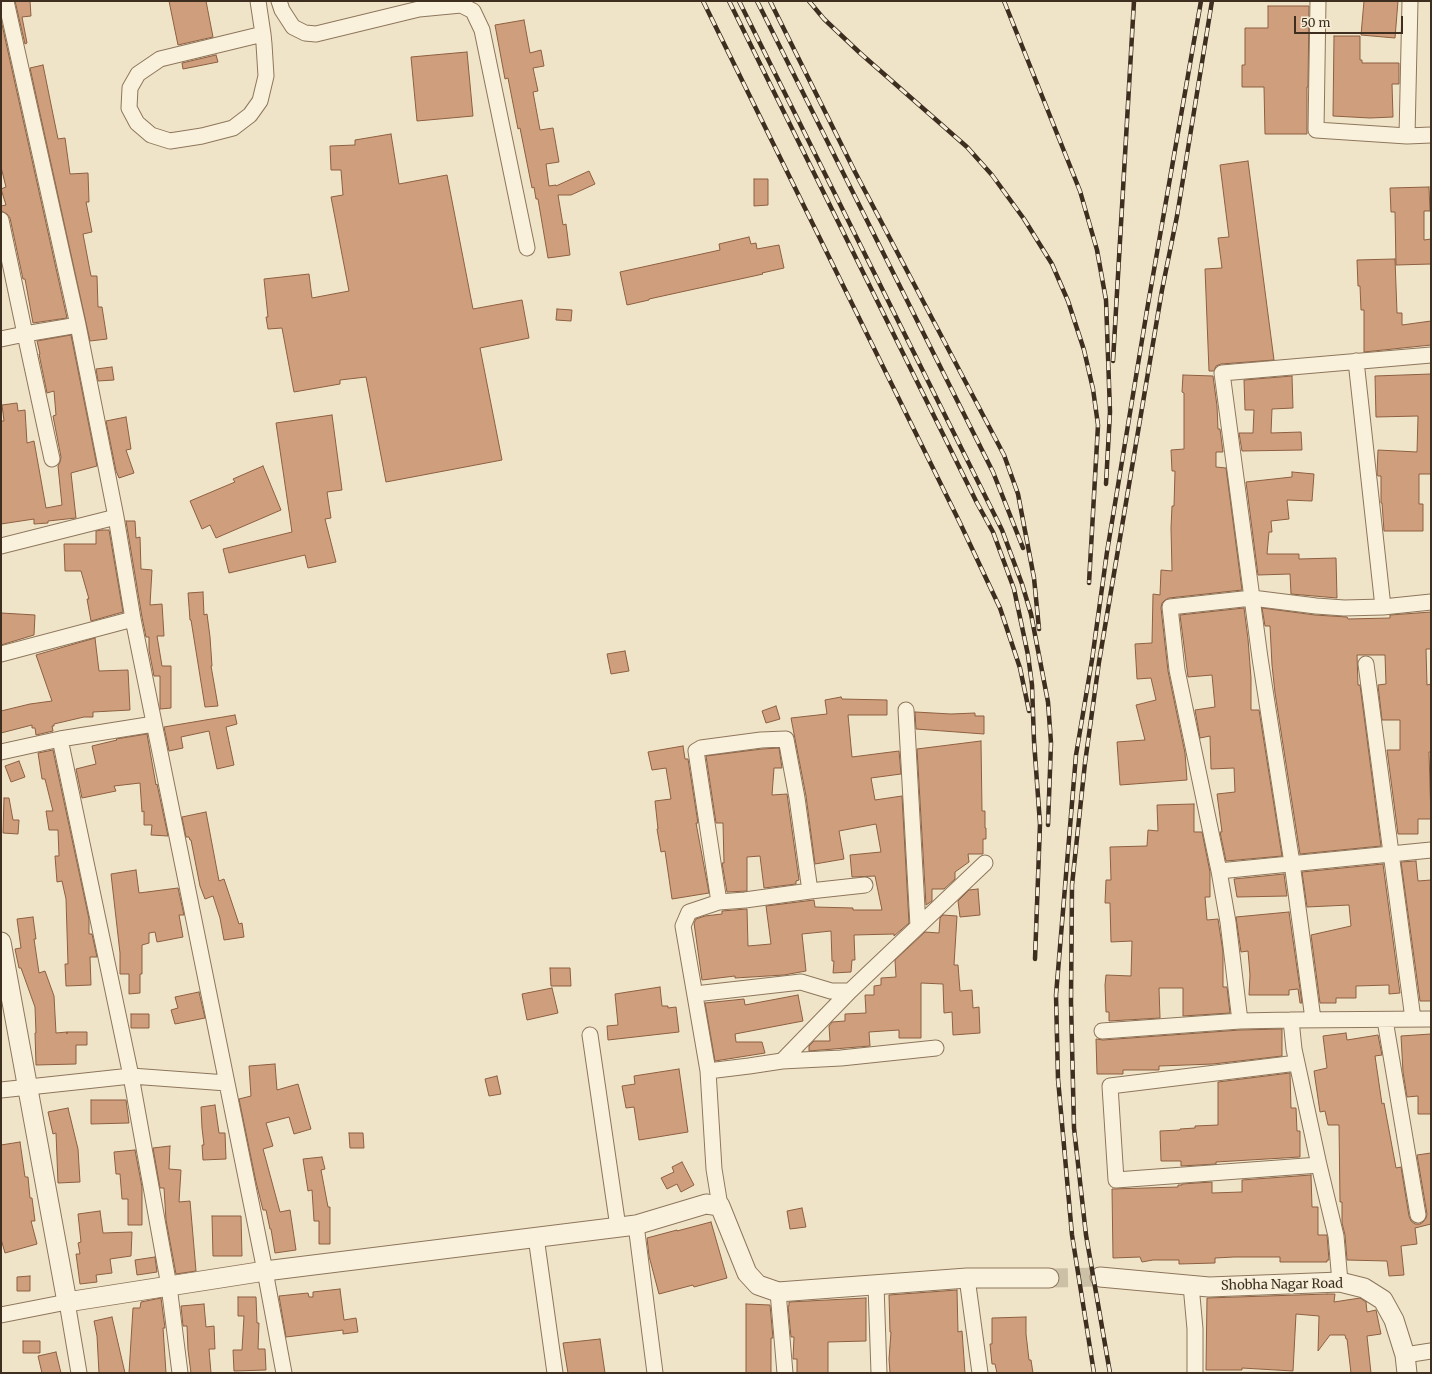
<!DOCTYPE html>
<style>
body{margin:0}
#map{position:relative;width:1432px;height:1374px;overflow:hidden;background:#f0e4c8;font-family:Merriweather,serif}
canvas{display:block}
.frame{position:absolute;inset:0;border:2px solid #3d2e20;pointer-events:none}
.scale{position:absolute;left:1294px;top:16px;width:109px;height:18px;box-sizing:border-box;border:2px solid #3d2e20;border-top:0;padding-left:5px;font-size:12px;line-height:14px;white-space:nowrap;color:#3d2e20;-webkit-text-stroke:3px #f7eed8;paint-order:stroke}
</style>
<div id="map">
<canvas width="1432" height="1374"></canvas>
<div class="frame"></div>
<div class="scale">50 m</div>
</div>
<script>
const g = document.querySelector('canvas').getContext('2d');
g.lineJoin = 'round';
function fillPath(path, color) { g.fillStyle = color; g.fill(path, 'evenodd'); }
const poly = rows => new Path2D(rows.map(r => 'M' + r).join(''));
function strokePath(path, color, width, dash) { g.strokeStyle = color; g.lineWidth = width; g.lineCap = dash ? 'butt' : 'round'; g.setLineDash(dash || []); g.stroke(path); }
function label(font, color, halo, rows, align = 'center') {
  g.font = font + ' Merriweather,serif'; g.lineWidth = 3; g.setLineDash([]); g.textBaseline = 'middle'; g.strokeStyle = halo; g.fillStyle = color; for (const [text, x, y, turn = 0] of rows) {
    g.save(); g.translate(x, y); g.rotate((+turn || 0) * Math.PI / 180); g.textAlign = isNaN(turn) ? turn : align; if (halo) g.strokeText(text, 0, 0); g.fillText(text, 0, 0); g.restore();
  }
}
const building = poly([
 [15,1,30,1,31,16,22,17,27,43,25,44,15,1],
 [169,1,206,1,213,37,178,45,169,1],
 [1364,1,1398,1,1395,38,1361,35,1364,1],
 [1268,6,1309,6,1308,87,1307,87,1307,134,1265,134,1264,87,1242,87,1242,65,1245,65,1245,28,1268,28,1268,6],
 [1,20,67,318,33,323,25,279,23,279,10,218,7,214,1,211,1,206,6,205,1,189,6,187,1,167,1,20],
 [524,20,530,53,541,50,544,66,533,68,538,91,533,92,540,130,553,128,559,162,546,164,549,186,556,185,556,186,589,171,595,184,571,195,558,195,563,225,566,224,570,255,548,258,538,199,536,199,534,187,532,188,520,128,518,129,508,78,505,79,495,25,524,20],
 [1334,36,1360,36,1360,60,1362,60,1362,63,1399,63,1399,84,1392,84,1393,117,1370,118,1333,116,1334,36],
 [467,52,473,116,417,121,411,57,467,52],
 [216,55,218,62,183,69,182,63,216,55],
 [43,65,58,139,65,138,70,174,88,173,89,202,86,202,92,232,83,234,91,276,97,276,98,307,102,307,107,339,90,341,30,68,43,65],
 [391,134,399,184,447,175,473,309,522,300,529,338,480,348,502,460,386,482,366,377,340,380,340,384,294,392,282,328,268,329,266,317,268,317,264,279,309,274,312,298,349,291,331,197,343,195,341,170,331,170,330,146,355,145,355,140,391,134],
 [1248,161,1274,360,1221,364,1216,366,1214,371,1209,371,1205,269,1222,268,1218,238,1229,237,1220,165,1248,161],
 [754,179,768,179,768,205,754,206,754,179],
 [1429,187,1430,211,1424,211,1424,240,1431,239,1431,264,1396,265,1395,212,1391,212,1390,188,1429,187],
 [749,237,751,244,756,243,757,249,779,245,784,268,762,273,763,274,649,299,649,300,627,305,620,272,720,250,719,244,749,237],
 [1395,259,1397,313,1402,313,1402,325,1431,321,1431,345,1364,352,1364,310,1361,310,1360,286,1358,286,1357,260,1395,259],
 [557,309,572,310,571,321,556,320,557,309],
 [71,335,97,466,71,473,76,518,48,521,48,523,34,524,34,519,1,524,1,421,4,421,2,405,17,403,18,411,25,410,27,443,34,441,46,508,62,505,58,466,60,462,61,457,53,416,56,415,54,391,47,393,39,354,40,354,37,341,71,335],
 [112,367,114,380,98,381,96,369,112,367],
 [1431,374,1431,474,1419,474,1419,504,1423,504,1423,531,1384,531,1382,503,1381,503,1381,476,1378,476,1377,474,1378,450,1417,452,1418,416,1376,417,1375,376,1431,374],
 [1183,375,1213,376,1217,406,1218,429,1220,429,1223,452,1216,452,1216,467,1226,468,1242,590,1169,598,1165,600,1162,603,1161,608,1168,671,1185,753,1187,780,1120,785,1117,742,1145,740,1136,705,1156,700,1151,678,1137,679,1135,644,1152,643,1153,594,1160,595,1161,570,1172,571,1171,528,1172,506,1174,506,1175,471,1172,471,1171,450,1184,449,1184,393,1182,392,1183,375],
 [1292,376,1293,408,1272,409,1271,433,1301,432,1302,450,1242,451,1239,433,1253,433,1254,410,1245,410,1244,380,1292,376],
 [332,415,342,490,327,492,331,518,325,519,336,562,308,568,305,555,229,573,223,549,292,532,276,423,332,415],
 [126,417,131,449,126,450,134,473,119,478,116,471,106,421,126,417],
 [263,466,281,510,216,538,210,525,202,529,190,501,235,482,233,479,263,466],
 [1292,472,1314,474,1312,501,1287,500,1289,519,1271,521,1272,532,1269,532,1267,554,1299,554,1299,559,1336,558,1337,598,1291,594,1290,574,1258,575,1246,482,1292,477,1292,472],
 [126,521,135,521,136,538,140,537,141,569,152,570,150,605,162,604,164,636,157,636,162,666,171,666,171,708,160,709,160,676,154,676,149,650,149,637,146,637,142,617,126,521],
 [102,530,109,530,123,612,91,621,87,599,89,599,81,571,65,571,64,544,96,544,96,531,102,530],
 [203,592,204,615,207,614,210,637,212,666,211,666,218,706,205,707,191,620,190,620,188,593,203,592],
 [1244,608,1248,639,1251,678,1251,710,1259,710,1282,856,1226,861,1220,832,1222,832,1217,794,1235,792,1234,768,1211,769,1210,736,1200,738,1195,710,1215,707,1212,675,1188,677,1180,615,1244,608],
 [1262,608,1315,615,1347,617,1348,619,1390,618,1390,615,1431,612,1431,649,1426,649,1427,685,1431,684,1431,752,1429,752,1431,819,1418,819,1418,834,1398,834,1387,750,1400,750,1400,720,1382,720,1378,685,1386,684,1385,655,1357,655,1358,685,1360,685,1381,846,1300,854,1275,693,1272,665,1270,626,1265,626,1262,608],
 [1,613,35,615,34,635,1,645,1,613],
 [95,638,99,671,128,670,130,710,93,712,93,717,84,717,54,724,54,726,52,726,53,731,36,735,35,728,32,728,32,725,1,733,1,711,30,704,52,701,36,655,95,638],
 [625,651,629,671,611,674,607,654,625,651],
 [841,697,842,699,887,700,887,715,848,715,852,757,899,751,901,774,871,778,875,800,902,796,909,923,894,936,894,934,854,935,855,960,852,960,851,972,833,973,834,961,832,961,831,931,802,934,806,971,784,975,735,978,735,976,702,980,694,923,696,919,705,916,722,914,722,911,747,909,748,946,771,944,766,906,814,900,815,907,853,908,853,910,882,910,875,876,852,877,850,855,881,852,876,824,839,831,844,859,815,864,806,796,791,718,827,714,825,700,841,697],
 [776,706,780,719,766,723,762,711,776,706],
 [915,712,951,714,975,713,975,716,984,716,984,734,916,729,915,712],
 [235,715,237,724,226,727,234,765,217,769,209,731,181,737,183,748,169,751,164,727,235,715],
 [147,734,156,785,157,784,168,836,151,835,152,825,144,825,144,811,142,812,140,783,114,786,116,791,82,798,76,769,96,764,92,746,117,740,116,739,147,734],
 [981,741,982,811,985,811,985,828,986,828,986,839,983,839,983,854,968,854,969,862,955,872,955,879,944,889,932,889,932,901,926,905,917,749,981,741],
 [683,746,685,759,688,759,698,823,696,823,709,893,672,899,665,851,661,852,657,829,658,829,655,801,671,799,666,768,652,770,648,752,683,746],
 [779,748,782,768,774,768,772,795,787,794,799,880,796,881,796,884,764,888,760,856,747,857,747,891,727,892,722,863,724,863,723,823,716,823,706,756,762,749,779,748],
 [53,750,89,919,89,934,92,934,97,957,90,957,91,985,66,986,65,964,68,964,66,899,62,881,57,882,55,856,59,856,58,830,49,830,46,811,53,811,45,779,42,779,38,753,53,750],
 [19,761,25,777,11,782,5,766,19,761],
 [4,798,9,798,13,820,19,820,18,834,3,833,4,798],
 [1194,804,1194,832,1202,832,1210,872,1210,897,1205,897,1207,920,1218,919,1223,952,1223,987,1227,987,1230,1013,1183,1016,1183,988,1159,988,1160,1018,1109,1021,1109,1012,1106,1012,1105,985,1106,975,1131,976,1132,941,1111,942,1110,903,1105,903,1106,880,1111,880,1110,847,1147,846,1148,830,1158,831,1157,805,1194,804],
 [206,812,219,881,224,879,239,924,242,923,244,937,224,940,220,918,213,896,205,899,200,886,191,840,190,840,189,837,186,837,182,817,206,812],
 [1416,861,1418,881,1431,880,1431,1001,1420,1001,1401,862,1416,861],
 [1383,864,1400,993,1389,994,1389,985,1356,986,1356,998,1336,998,1336,1003,1320,1003,1311,935,1351,926,1349,905,1307,907,1302,872,1383,864],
 [136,870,139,893,178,888,184,915,179,915,183,937,157,942,155,932,149,933,149,943,142,945,142,974,140,974,140,993,129,994,129,974,120,974,120,953,111,874,136,870],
 [1284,874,1287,896,1237,897,1234,879,1284,874],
 [978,889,980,915,960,917,958,901,969,890,978,889],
 [1289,912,1302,1003,1300,1003,1298,989,1289,990,1289,995,1249,995,1250,975,1248,951,1241,952,1236,917,1289,912],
 [943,915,957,916,954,965,958,965,960,991,972,990,973,1008,979,1007,980,1033,953,1035,952,1012,944,1013,943,984,921,983,921,1038,899,1038,899,1030,869,1032,870,1046,809,1051,809,1046,814,1041,830,1041,829,1026,832,1022,845,1021,845,1014,866,1013,865,995,874,995,874,986,881,985,881,978,896,977,895,960,925,932,939,933,940,918,943,915],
 [33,917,36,939,34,939,39,973,45,971,54,996,56,1033,67,1032,67,1034,67,1032,87,1032,87,1045,76,1045,76,1064,36,1065,35,1033,36,1033,35,1007,21,968,19,968,15,949,21,948,17,919,33,917],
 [550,968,570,968,571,986,551,986,550,968],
 [660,987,662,1006,668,1006,668,1008,676,1007,679,1032,608,1040,607,1026,618,1025,615,994,660,987],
 [552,988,558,1013,527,1020,522,994,552,988],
 [199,992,205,1018,175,1024,171,1010,178,1008,175,997,199,992],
 [798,995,803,1021,735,1034,736,1042,762,1042,765,1053,715,1061,705,1003,744,999,745,1005,798,995],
 [131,1014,149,1014,149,1028,131,1028,131,1014],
 [1282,1029,1282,1056,1213,1064,1159,1066,1159,1070,1123,1070,1123,1074,1097,1074,1096,1039,1103,1040,1240,1030,1282,1029],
 [1346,1033,1347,1040,1378,1035,1382,1055,1375,1056,1382,1104,1384,1103,1396,1168,1401,1167,1409,1216,1411,1221,1415,1224,1420,1224,1423,1222,1426,1218,1427,1214,1417,1155,1431,1153,1431,1224,1415,1228,1417,1244,1401,1246,1404,1275,1389,1276,1387,1261,1347,1260,1345,1235,1342,1223,1342,1202,1340,1202,1339,1125,1328,1125,1325,1111,1320,1112,1314,1071,1327,1068,1323,1036,1346,1033],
 [1431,1034,1431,1114,1418,1114,1418,1096,1407,1097,1403,1072,1401,1036,1431,1034],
 [275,1064,277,1090,298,1084,311,1129,294,1134,289,1117,266,1123,273,1146,263,1149,280,1212,290,1210,296,1250,275,1253,271,1229,270,1229,266,1210,263,1210,256,1182,239,1099,251,1096,249,1066,275,1064],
 [679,1069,688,1132,639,1140,634,1107,626,1108,622,1086,635,1084,634,1076,679,1069],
 [1290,1073,1291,1108,1296,1108,1297,1131,1300,1131,1300,1157,1216,1162,1216,1164,1181,1166,1181,1161,1161,1161,1160,1131,1180,1130,1180,1129,1195,1128,1195,1126,1218,1125,1218,1082,1290,1073],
 [497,1076,501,1094,489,1096,485,1079,497,1076],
 [91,1100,126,1100,129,1123,91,1124,91,1100],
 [215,1105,219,1133,225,1133,226,1159,203,1160,202,1145,204,1145,202,1128,201,1107,215,1105],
 [68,1108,78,1149,80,1182,58,1183,56,1133,53,1134,48,1112,68,1108],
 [349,1133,363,1133,364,1148,350,1148,349,1133],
 [20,1142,25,1177,28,1177,30,1198,32,1198,35,1221,31,1221,37,1244,5,1253,1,1239,1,1145,20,1142],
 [170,1146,169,1169,181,1170,179,1202,190,1201,196,1271,176,1274,166,1220,164,1188,160,1188,153,1148,170,1146],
 [135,1150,142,1187,142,1225,128,1225,128,1199,122,1199,120,1174,116,1174,114,1152,135,1150],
 [322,1157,325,1169,321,1170,328,1207,330,1207,330,1244,319,1244,319,1221,314,1221,312,1190,308,1191,303,1159,322,1157],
 [682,1162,694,1185,681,1192,677,1184,667,1189,661,1178,674,1172,672,1167,682,1162],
 [1311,1175,1312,1207,1318,1207,1318,1235,1327,1235,1329,1260,1327,1260,1327,1262,1280,1262,1280,1257,1234,1257,1215,1258,1215,1263,1179,1264,1179,1260,1153,1260,1142,1262,1140,1257,1113,1258,1112,1189,1178,1187,1178,1185,1182,1185,1182,1184,1212,1182,1212,1193,1242,1192,1242,1180,1311,1175],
 [802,1208,806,1227,790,1229,787,1211,802,1208],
 [100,1211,103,1233,132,1232,131,1256,110,1259,112,1273,96,1275,97,1282,80,1284,76,1254,80,1254,78,1243,81,1242,78,1214,100,1211],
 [212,1216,241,1216,242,1256,213,1256,212,1216],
 [711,1222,727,1278,694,1287,693,1285,659,1294,649,1256,647,1238,677,1230,677,1231,711,1222],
 [155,1257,157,1272,137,1275,135,1260,155,1257],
 [30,1276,30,1291,17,1291,17,1277,30,1276],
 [340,1289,344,1320,356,1318,358,1332,343,1334,343,1330,286,1337,279,1296,308,1293,309,1297,313,1297,313,1292,340,1289],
 [957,1290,958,1332,962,1331,965,1373,890,1373,889,1359,891,1332,890,1332,889,1295,957,1290],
 [1327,1294,1335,1294,1334,1302,1360,1298,1366,1302,1367,1312,1376,1310,1381,1334,1367,1336,1371,1373,1351,1373,1347,1339,1346,1339,1345,1335,1330,1335,1318,1351,1319,1316,1296,1314,1293,1371,1242,1368,1242,1370,1206,1370,1207,1298,1327,1294],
 [238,1297,256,1297,257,1323,259,1323,258,1349,265,1349,266,1370,234,1371,233,1350,242,1350,244,1316,238,1316,238,1297],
 [161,1298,165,1328,163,1328,166,1373,129,1373,133,1308,140,1308,141,1302,161,1298],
 [866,1298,866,1341,828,1342,828,1373,797,1373,797,1359,793,1359,794,1337,791,1337,788,1306,789,1306,789,1302,866,1298],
 [204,1304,206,1327,214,1326,215,1349,209,1349,211,1373,191,1373,188,1350,187,1326,183,1326,181,1306,204,1304],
 [746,1304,770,1305,773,1338,771,1338,771,1373,746,1373,746,1304],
 [112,1317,125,1373,99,1373,97,1336,94,1321,112,1317],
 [1026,1317,1026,1334,1029,1360,1031,1360,1033,1373,997,1373,995,1364,992,1364,990,1344,992,1344,992,1318,1026,1317],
 [600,1339,605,1373,568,1373,563,1343,600,1339],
 [23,1341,40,1341,40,1353,23,1353,23,1341],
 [56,1352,61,1373,42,1373,38,1356,56,1352]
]);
const tertiaryTunnel = poly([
 [1049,1278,1100,1277]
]);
const minor = poly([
 [6,1,78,325,116,517,133,619,265,1271,284,1373],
 [258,1,263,34,264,44,266,76,260,101,250,115,233,128,202,136,170,141,151,135,137,123,129,108,130,88,138,74,160,59,263,34],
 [279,1,282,10,293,27,305,33,316,34,419,9,461,5,473,11,482,30,527,248],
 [1318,1,1316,130,1407,136,1431,135],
 [1407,136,1410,1],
 [1,220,25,334,1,339],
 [1356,361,1383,607],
 [52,459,25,334,78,325],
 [1,546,116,517],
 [1,654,133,619],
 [1366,664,1413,1019],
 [906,710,918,926],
 [60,739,154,724],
 [1,752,60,739,131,1076,169,1286,180,1373],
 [1219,871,1177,670,1170,607,1252,598,1316,606,1344,608,1383,607,1431,602],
 [719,902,696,751,701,748,761,740,786,739,797,798,810,891],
 [695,994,801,982,831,991,850,991],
 [1313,1019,1292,863,1260,658,1222,373,1431,355],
 [1291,1020,1240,1021,1228,922,1219,871,1431,850],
 [1385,1020,1418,1215],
 [1102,1031,1240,1021],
 [590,1035,618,1227],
 [782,1061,850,991,985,863],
 [1297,1063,1110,1086,1116,1180,1319,1165],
 [708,1071,749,1066,782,1061,841,1058,936,1048],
 [1,1090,131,1076,227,1083],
 [720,1206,714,1169,708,1071,683,926,689,912,719,902,745,900,810,891,865,885],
 [636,1225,655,1373],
 [536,1237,555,1373],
 [967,1278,980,1373],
 [1340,1282,1336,1236,1319,1165,1294,1049,1291,1020,1431,1019],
 [876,1285,879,1373],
 [1191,1285,1195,1329,1195,1373],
 [778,1292,785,1373],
 [1,1315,67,1302,79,1373],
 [1405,1355,1431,1351]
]);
const tertiary = poly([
 [1,942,67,1302,265,1271,636,1225,706,1204,720,1206,747,1273,758,1285,778,1292,967,1278,1049,1278],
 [1100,1277,1209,1287,1340,1282,1364,1288,1383,1300,1394,1320,1405,1355,1407,1373]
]);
const rail = poly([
 [703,1,960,523,1000,608,1020,668,1029,711],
 [729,1,977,503,993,532,1014,589,1028,655,1032,685,1034,741,1040,824,1035,959],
 [739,1,1002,530,1022,584,1031,614,1048,702,1051,743,1048,825],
 [757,1,993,472,1023,548],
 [770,1,855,172,1004,455,1018,494,1034,578,1039,629],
 [809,1,824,19,860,53,967,147,992,175,1024,219,1052,264,1068,301,1084,350,1093,389,1098,425,1089,583],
 [1004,1,1080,191,1097,250,1106,300,1110,412,1106,484],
 [1113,361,1134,1],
 [1094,1373,1072,1235,1058,1079,1056,995,1076,755,1092,660,1107,552,1147,310,1201,1],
 [1110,1373,1086,1235,1074,1128,1071,1002,1072,885,1085,763,1099,662,1162,290,1177,216,1212,1]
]);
const streetNames = [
 ["Shobha Nagar Road",1282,1285,-1]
];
fillPath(building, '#cf9f7d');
strokePath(building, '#8d5f41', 1);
strokePath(tertiaryTunnel, '#ccc0a6', 19, [19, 10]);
strokePath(minor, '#8d765c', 17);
strokePath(tertiary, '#8d765c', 21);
strokePath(minor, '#faf1dc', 15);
strokePath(tertiary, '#faf1dc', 19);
strokePath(rail, '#3d2e20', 4.5);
strokePath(rail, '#f7eed8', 3, [9]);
label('13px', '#3d2e20', '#f7eed8', streetNames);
</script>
